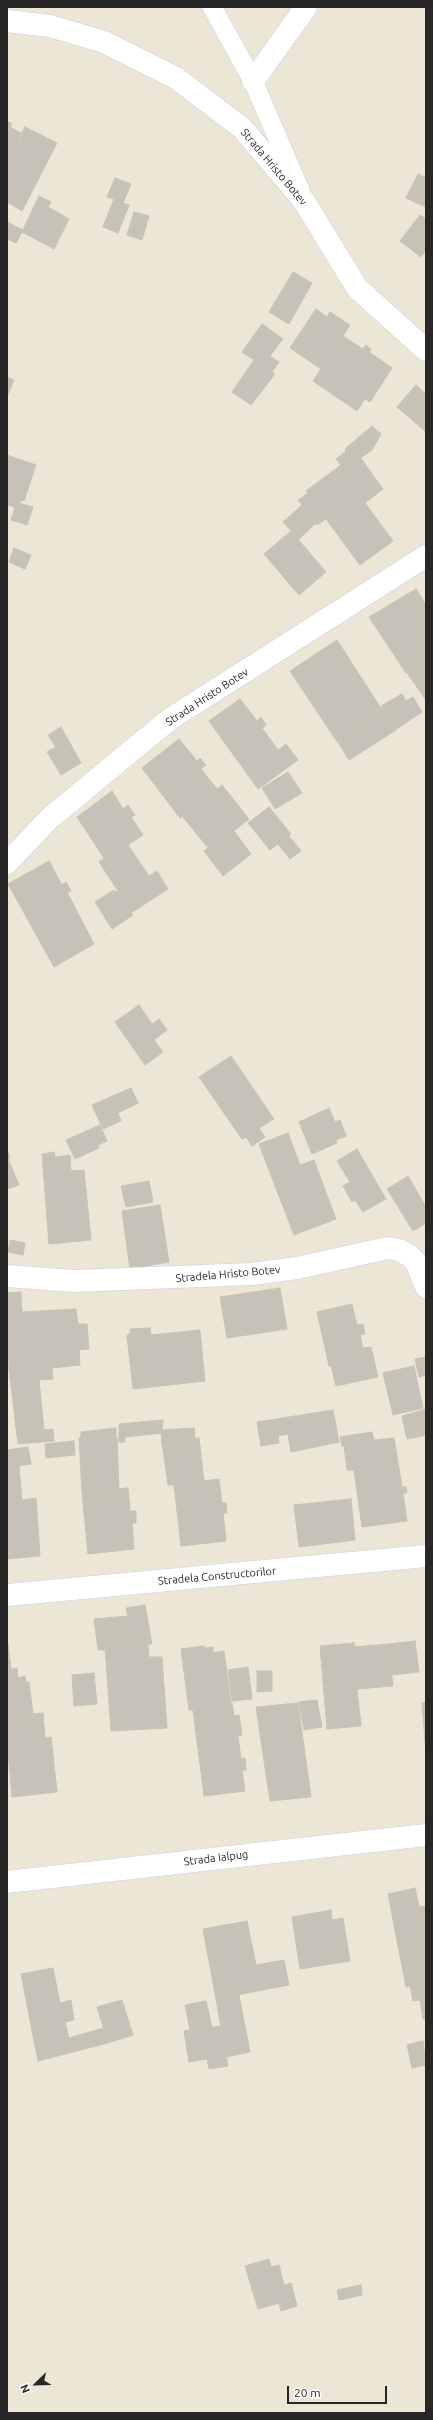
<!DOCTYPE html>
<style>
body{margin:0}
#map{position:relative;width:433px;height:2420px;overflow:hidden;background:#ece6d7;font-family:Ubuntu,sans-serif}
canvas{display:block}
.frame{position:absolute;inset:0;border:8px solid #272727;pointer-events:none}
.north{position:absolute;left:16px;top:2364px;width:40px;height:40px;-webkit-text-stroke:3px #fff;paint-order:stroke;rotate:247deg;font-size:11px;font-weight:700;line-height:16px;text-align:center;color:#272727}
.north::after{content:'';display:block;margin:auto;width:14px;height:18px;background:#272727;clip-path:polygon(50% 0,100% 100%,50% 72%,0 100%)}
.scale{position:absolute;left:287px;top:2386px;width:100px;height:18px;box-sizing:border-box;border:2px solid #272727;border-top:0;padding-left:5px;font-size:12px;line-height:14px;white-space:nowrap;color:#272727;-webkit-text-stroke:3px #fff;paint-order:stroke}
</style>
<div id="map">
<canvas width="433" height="2420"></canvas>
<div class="frame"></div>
<div class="north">N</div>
<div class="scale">20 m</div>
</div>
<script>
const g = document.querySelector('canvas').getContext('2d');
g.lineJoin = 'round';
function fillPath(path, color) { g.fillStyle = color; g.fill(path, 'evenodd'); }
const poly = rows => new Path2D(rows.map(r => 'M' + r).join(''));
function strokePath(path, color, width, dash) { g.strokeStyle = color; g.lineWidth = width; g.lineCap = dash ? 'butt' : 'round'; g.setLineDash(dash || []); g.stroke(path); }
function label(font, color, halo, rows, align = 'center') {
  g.font = font + ' Ubuntu,sans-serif'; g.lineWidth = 3.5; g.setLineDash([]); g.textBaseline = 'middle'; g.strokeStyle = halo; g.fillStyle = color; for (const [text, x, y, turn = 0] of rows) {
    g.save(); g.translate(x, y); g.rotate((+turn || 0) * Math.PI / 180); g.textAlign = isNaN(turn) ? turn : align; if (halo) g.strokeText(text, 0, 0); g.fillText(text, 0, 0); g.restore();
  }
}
const building = poly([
 [7,121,12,124,10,127,23,134,7,165,7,121],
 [25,127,57,143,22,211,7,202,7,165,25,127],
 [418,174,426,178,426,207,406,198,418,174],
 [115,178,131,184,123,203,129,205,118,233,103,227,114,199,107,197,115,178],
 [39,196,51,202,48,207,69,219,54,249,22,232,39,196],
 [134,212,149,216,142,240,127,235,134,212],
 [420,215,426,219,426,250,421,257,400,241,420,215],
 [7,222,23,230,16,243,7,239,7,222],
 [293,272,312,283,289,324,269,312,293,272],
 [316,309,327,317,330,312,350,325,343,336,363,349,366,345,371,349,369,352,392,368,370,402,365,399,357,411,313,381,321,369,290,348,316,309],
 [262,324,283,339,270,356,279,362,272,372,275,374,251,405,232,392,254,360,242,352,262,324],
 [7,377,14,380,7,397,7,377],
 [416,385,426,394,426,432,397,407,416,385],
 [372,426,381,434,372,450,361,458,357,453,341,465,336,459,346,451,345,449,372,426],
 [357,453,383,489,365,503,393,541,360,565,326,519,317,525,298,500,308,493,306,491,357,453],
 [7,455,36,465,24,501,21,500,18,508,8,505,7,508,7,455],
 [19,503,33,507,27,525,11,520,15,507,18,508,19,503],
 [302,505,316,523,299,539,283,522,302,505],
 [291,531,326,572,299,595,264,554,291,531],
 [14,548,31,555,25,569,9,562,14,548],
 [416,589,426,605,426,660,406,673,369,617,416,589],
 [337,640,384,713,338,743,290,671,337,640],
 [426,660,426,700,407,673,426,660],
 [402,694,406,701,413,697,422,712,395,730,381,706,402,694],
 [240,699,257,721,261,717,266,725,262,728,278,750,286,744,298,760,258,789,209,721,240,699],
 [384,711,396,730,349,760,338,742,384,713,384,711],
 [61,727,81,763,61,775,47,752,56,747,48,735,61,727],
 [179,739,197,761,200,758,206,765,201,769,217,789,180,818,142,768,179,739],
 [288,772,302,793,275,809,262,788,288,772],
 [222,785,249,819,210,850,182,816,222,785],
 [112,791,123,809,128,805,135,815,131,817,143,835,128,845,149,876,157,871,168,889,131,913,133,915,112,929,95,902,114,890,115,892,118,891,99,862,104,858,77,817,112,791],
 [269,807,291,834,270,850,248,823,269,807],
 [234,831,251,854,223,876,204,851,208,848,210,850,234,831],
 [289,836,301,851,290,859,278,844,289,836],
 [49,861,62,885,66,882,71,891,67,892,94,944,54,967,8,884,49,861],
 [139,1005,152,1024,159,1019,167,1030,154,1040,163,1052,145,1065,115,1022,139,1005],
 [231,1056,274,1119,259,1128,265,1137,252,1146,246,1137,242,1139,199,1077,231,1056],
 [131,1088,138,1103,118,1113,121,1121,103,1129,92,1105,131,1088],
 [329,1108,335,1122,340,1120,346,1136,336,1140,337,1143,312,1154,299,1122,329,1108],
 [100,1125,107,1141,98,1145,99,1148,75,1159,66,1140,100,1125],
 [288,1133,300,1165,314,1160,336,1219,294,1235,259,1144,288,1133],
 [357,1149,386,1199,363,1212,355,1200,352,1202,343,1186,350,1182,337,1161,357,1149],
 [8,1152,10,1158,8,1159,19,1185,7,1189,8,1152],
 [54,1152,55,1157,70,1155,71,1171,84,1170,91,1240,49,1244,42,1154,54,1152],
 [408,1176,426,1207,426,1223,413,1231,387,1189,408,1176],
 [149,1181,153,1202,126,1207,121,1186,149,1181],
 [160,1205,169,1262,130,1269,122,1211,160,1205],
 [10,1240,25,1243,23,1255,8,1252,10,1240],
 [280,1288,287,1329,227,1338,220,1297,280,1288],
 [21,1292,22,1312,76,1309,78,1324,87,1324,89,1349,79,1350,80,1365,52,1368,53,1379,39,1380,44,1430,53,1429,54,1441,18,1444,9,1370,7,1293,21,1292],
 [352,1304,357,1325,363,1324,365,1334,360,1335,363,1348,371,1347,378,1377,336,1386,331,1365,329,1366,317,1312,352,1304],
 [150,1328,151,1335,200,1330,205,1381,133,1389,127,1335,130,1334,130,1329,150,1328],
 [426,1357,426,1375,419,1377,415,1359,426,1357],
 [414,1366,423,1408,393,1415,383,1373,414,1366],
 [426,1409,426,1433,423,1436,407,1439,402,1416,426,1409],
 [333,1410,339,1442,291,1452,288,1434,278,1436,279,1443,261,1446,257,1422,333,1410],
 [163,1420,162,1433,125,1437,125,1442,119,1442,119,1424,163,1420],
 [116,1428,116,1436,81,1438,81,1432,116,1428],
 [194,1428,195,1439,162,1442,162,1445,161,1430,194,1428],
 [372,1432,374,1440,394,1438,402,1487,406,1487,407,1493,403,1493,407,1521,362,1527,354,1470,347,1470,344,1445,342,1446,340,1437,372,1432],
 [117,1437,119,1489,82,1492,79,1438,117,1437],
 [199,1438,204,1481,219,1479,222,1503,226,1503,227,1513,223,1513,226,1541,181,1546,174,1485,168,1485,162,1442,199,1438],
 [74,1441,75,1455,46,1458,45,1444,74,1441],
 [28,1447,31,1464,7,1467,7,1450,28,1447],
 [19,1466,22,1500,36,1498,40,1556,7,1559,7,1467,19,1466],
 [128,1488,130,1511,136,1511,136,1523,132,1523,134,1549,88,1554,82,1492,128,1488],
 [351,1499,355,1540,299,1547,294,1505,351,1499],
 [145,1605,152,1644,105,1647,105,1650,98,1650,94,1619,128,1616,126,1608,145,1605],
 [7,1636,11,1669,17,1668,18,1678,25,1676,26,1682,29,1682,33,1714,7,1717,7,1636],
 [415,1641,419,1672,392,1675,388,1644,415,1641],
 [354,1643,354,1647,388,1644,393,1686,357,1689,361,1726,327,1729,320,1646,354,1643],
 [148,1644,149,1657,162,1657,167,1728,111,1731,105,1647,148,1644],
 [204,1646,204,1648,213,1647,213,1653,224,1651,231,1704,232,1703,234,1716,239,1715,242,1735,238,1736,241,1759,245,1758,246,1770,242,1770,245,1791,204,1796,193,1710,189,1710,181,1649,204,1646],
 [248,1667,252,1699,232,1701,228,1670,248,1667],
 [257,1671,272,1671,272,1691,257,1692,257,1671],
 [94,1673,97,1704,74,1706,72,1675,94,1673],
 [317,1700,322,1727,304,1730,299,1702,317,1700],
 [426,1702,426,1754,422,1703,426,1702],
 [298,1703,311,1797,270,1801,256,1707,298,1703],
 [43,1713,45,1738,51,1737,57,1792,12,1797,7,1742,7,1717,43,1713],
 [415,1888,419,1907,426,1906,426,2019,423,2019,420,2000,413,2001,410,1986,406,1987,388,1894,415,1888],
 [331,1910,332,1920,343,1918,350,1961,300,1969,292,1917,331,1910],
 [247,1921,256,1965,284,1960,289,1985,216,1999,203,1929,247,1921],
 [53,1968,60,2003,71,2000,74,2020,65,2022,69,2038,103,2028,108,2043,38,2061,21,1974,53,1968],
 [239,1995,250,2052,226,2057,216,1999,239,1995],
 [122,2000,133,2035,108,2043,97,2007,122,2000],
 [206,2001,212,2027,190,2030,185,2005,206,2001],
 [221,2026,228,2066,209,2069,207,2059,189,2062,184,2031,221,2026],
 [423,2041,426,2065,412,2068,407,2045,423,2041],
 [269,2259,271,2267,279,2265,284,2285,291,2283,297,2306,281,2311,279,2303,258,2309,245,2266,269,2259],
 [361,2285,362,2295,339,2300,337,2290,361,2285]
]);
const lane = poly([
 [212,7,253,81,300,190]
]);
const street = poly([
 [7,21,50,26,104,42,176,78,242,128,304,201,357,288,426,350],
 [253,81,306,7],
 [7,863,50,818,170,719,426,556],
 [7,1276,74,1281,252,1274,297,1268,388,1248,399,1250,410,1256,417,1264,426,1287],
 [7,1595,426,1556]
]);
const secondary = poly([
 [7,1882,426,1835]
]);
const streetNames = [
 ["Strada Hristo Botev",274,167,50],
 ["Strada Hristo Botev",207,697,-33],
 ["Stradela Hristo Botev",228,1274,-5],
 ["Stradela Constructorilor",217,1576,-5],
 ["Strada Ialpug",216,1858,-7]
];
fillPath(building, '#c7c2b7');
strokePath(building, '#c7c2b1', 1);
strokePath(lane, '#cccee2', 20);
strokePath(street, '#cccee2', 23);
strokePath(secondary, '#cccee2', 23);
strokePath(lane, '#fff', 19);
strokePath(street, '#fff', 22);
strokePath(secondary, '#fff', 22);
label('11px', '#272727', '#fff', streetNames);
</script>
